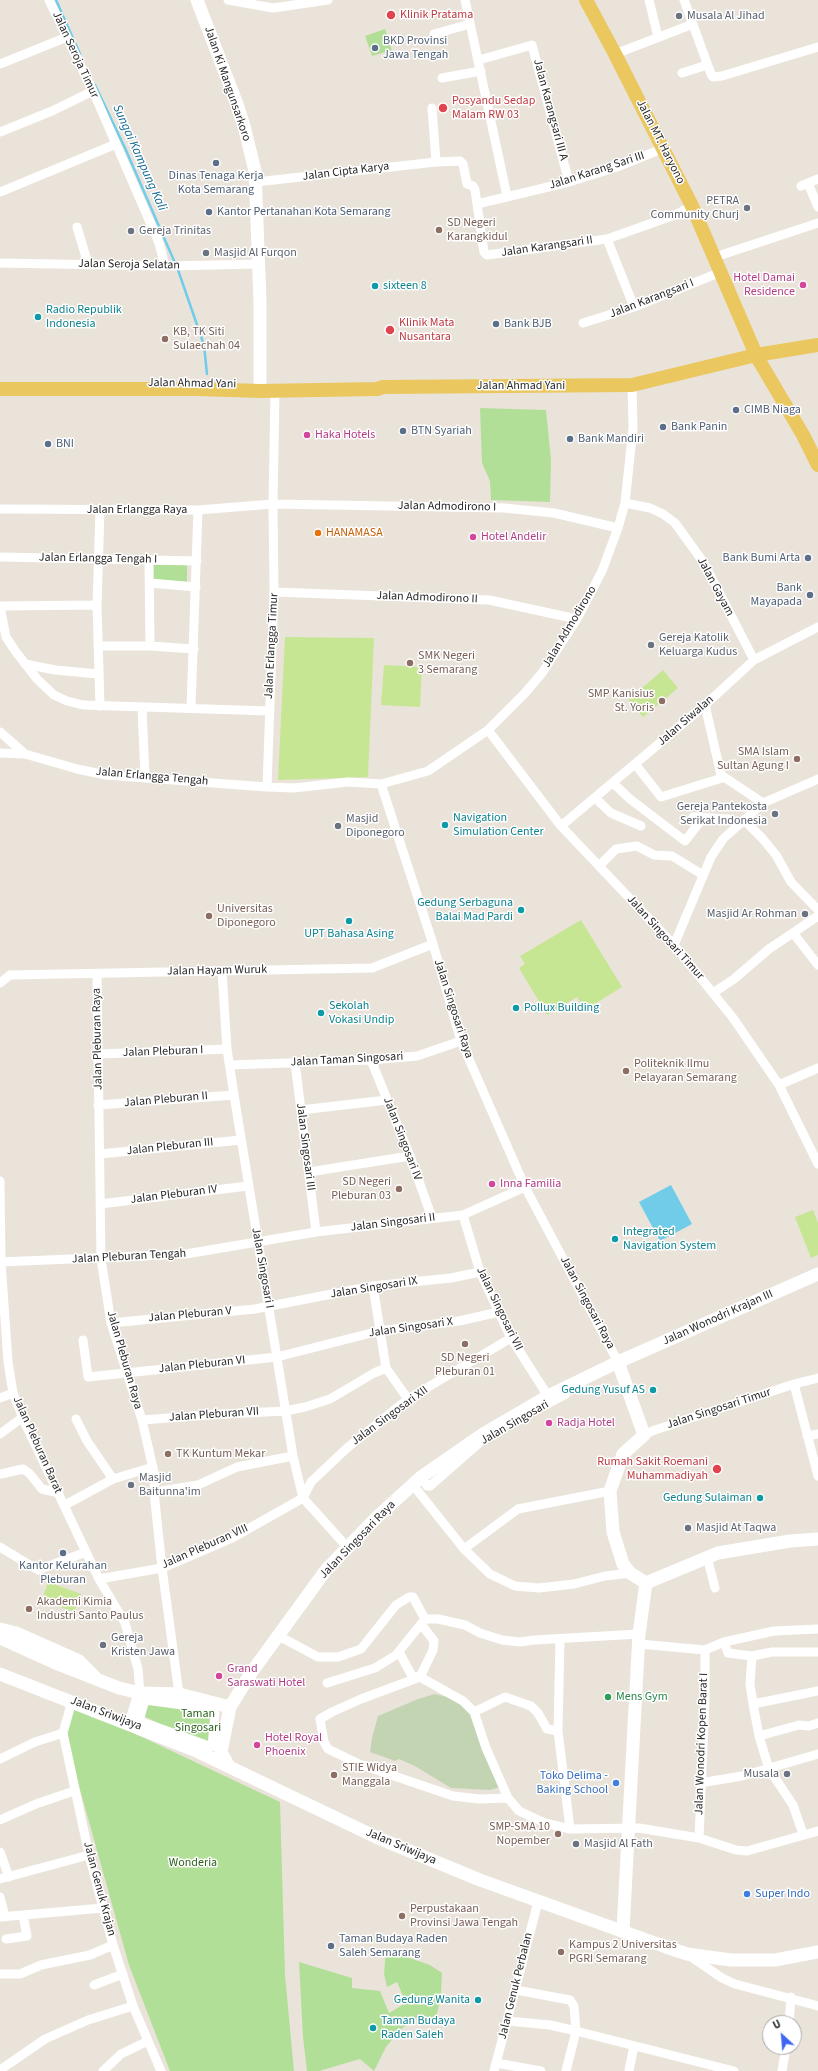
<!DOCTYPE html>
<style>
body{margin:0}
#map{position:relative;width:818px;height:2071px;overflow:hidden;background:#eae3da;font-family:"Source Sans 3",sans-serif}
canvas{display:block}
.north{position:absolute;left:762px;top:2015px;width:40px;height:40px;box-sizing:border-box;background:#fff;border:1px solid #a9a9a9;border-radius:50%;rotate:334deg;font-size:11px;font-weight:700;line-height:16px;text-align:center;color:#282828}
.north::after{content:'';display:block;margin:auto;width:14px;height:18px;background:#3f65f3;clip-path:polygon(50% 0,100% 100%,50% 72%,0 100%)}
</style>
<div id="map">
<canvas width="818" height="2071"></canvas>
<div class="north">U</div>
</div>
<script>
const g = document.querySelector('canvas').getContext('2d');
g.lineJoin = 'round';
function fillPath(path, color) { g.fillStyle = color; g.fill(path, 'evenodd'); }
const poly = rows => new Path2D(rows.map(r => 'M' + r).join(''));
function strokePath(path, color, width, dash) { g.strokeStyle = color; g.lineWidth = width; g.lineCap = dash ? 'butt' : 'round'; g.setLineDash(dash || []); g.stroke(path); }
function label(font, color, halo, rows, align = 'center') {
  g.font = font + ' "Source Sans 3",sans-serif'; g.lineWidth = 3; g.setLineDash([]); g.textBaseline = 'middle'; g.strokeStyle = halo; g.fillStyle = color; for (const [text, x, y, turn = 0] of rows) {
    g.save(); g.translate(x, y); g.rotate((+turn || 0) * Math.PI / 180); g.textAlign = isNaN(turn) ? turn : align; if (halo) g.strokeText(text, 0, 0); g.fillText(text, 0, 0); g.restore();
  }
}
const green = poly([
 [385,29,392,50,372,56,365,36],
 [480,408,546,410,551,460,550,502,491,500,490,481,482,463],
 [187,564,187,582,152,583,151,565],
 [145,1695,217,1707,216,1750,139,1714],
 [74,1705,280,1802,285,1975,294,2071,170,2071,129,1965,65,1736],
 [386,1950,430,1965,442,1973,441,1994,435,2024,422,2014,401,2029,386,2047,374,2071,360,2059,319,2071,307,2071,303,2037,299,1962,352,1978,352,1988,380,1991,389,2013,406,2003,397,1982,387,1987,384,1974]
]);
const cemetery = poly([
 [435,1694,451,1698,467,1707,503,1786,490,1790,451,1788,415,1766,399,1759,395,1761,370,1752,372,1738,378,1716,418,1699]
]);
const pitch = poly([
 [285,637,374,638,368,777,278,780],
 [384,665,422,667,420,707,381,705],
 [663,670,678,688,643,717,628,700],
 [581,920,622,987,585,1010,577,997,547,1015,519,968,525,964,520,956],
 [813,1210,818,1223,818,1255,811,1258,795,1217],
 [48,1582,81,1594,74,1612,42,1600]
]);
const water = poly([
 [671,1185,692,1224,660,1241,639,1202]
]);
const stream = poly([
 [56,0,80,54],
 [95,85,125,148,175,263],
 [177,267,204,345,207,374]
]);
const street = poly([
 [49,0,93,91,159,243,165,266],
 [228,0,273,8,328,0],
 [465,0,507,196],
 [649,0,658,37],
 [684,0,711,74,713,77,722,76,818,47],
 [434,34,470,24],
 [615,54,693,24],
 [479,60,532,45,569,182],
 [0,64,67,37],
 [682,73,707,65],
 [442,78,481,71],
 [432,108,436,162],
 [0,132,52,111,93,91],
 [256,182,436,162,460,161,463,164,467,184,473,186,475,190,484,252,487,255,607,239,675,215,692,206],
 [808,183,818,207],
 [801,186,818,179],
 [0,192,116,144],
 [477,204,569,182,617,167,664,148],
 [77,227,88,264],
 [607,239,634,307],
 [715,257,818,223],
 [0,263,167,266,258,264],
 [583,323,634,307,721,272],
 [275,391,273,504,274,592,267,787,294,788,348,782,381,784,428,771,488,730,525,693,542,673,577,619,602,571,618,528,625,503,633,428,632,385],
 [625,503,650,508,663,514,675,523,704,563,754,660],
 [0,509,198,510,273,504,504,508,554,513,618,528],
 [0,557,197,561],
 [149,560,150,646],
 [150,583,196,587],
 [274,592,489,600,577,619],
 [0,606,6,637,16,652,37,679,54,695,67,701,83,705,269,711],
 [0,606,97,605],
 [99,646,150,646,194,649],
 [25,664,55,670,98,674],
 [705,705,721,775,763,803],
 [100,706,97,605,100,510],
 [191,707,198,510],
 [142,708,145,777],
 [488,730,561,826,674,945,733,1018,779,1085,818,1164],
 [0,732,25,754,77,769,106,775,267,787],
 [0,753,25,754],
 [635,764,661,797,722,778],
 [613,783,630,799,685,841,703,818],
 [381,784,433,944,461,1041,525,1187,618,1362],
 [595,798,611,813,641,826],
 [693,817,728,819,740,824],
 [745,821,762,838,776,855,791,882,818,910],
 [561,826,705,705,754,660,818,627],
 [599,866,616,849,637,846,654,855,672,856,703,875],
 [794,934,818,965],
 [674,945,711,857,723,839,763,803,818,779],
 [222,971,227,1049,234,1095,293,1456,303,1498,348,1548],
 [97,974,101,1259,111,1323,142,1420,155,1477,154,1492,162,1568,179,1694],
 [0,983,10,975,372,968,433,944],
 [713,993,734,979,769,949,818,916],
 [99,1054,227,1049],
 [371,1060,410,1156,432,1218],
 [295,1062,316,1232],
 [230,1065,371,1060,417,1056,461,1041],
 [779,1085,818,1068],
 [98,1105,234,1095],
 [301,1110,387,1100],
 [100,1154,241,1140],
 [309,1172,410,1156],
 [0,1181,1,1262,8,1362,13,1393,25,1423,86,1552,99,1579,125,1623,138,1669,140,1693],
 [100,1204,248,1186],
 [463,1215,480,1272,511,1338,548,1396],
 [1,1262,186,1254,316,1232,463,1215,525,1187],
 [373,1286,386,1368,408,1399],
 [111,1323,255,1309,373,1286,451,1278,480,1272],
 [83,1340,88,1377,277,1357,379,1331,459,1321,499,1312],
 [818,1378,794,1384,818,1476],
 [0,1398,13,1393],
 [536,1410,566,1394],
 [76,1419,87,1441,113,1479],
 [142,1420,207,1415,285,1411,305,1407,330,1399,374,1373,386,1368],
 [0,1434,23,1417],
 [644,1435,652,1431,794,1384],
 [807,1436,818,1434],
 [1,1474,23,1469,29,1473,42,1489,59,1493],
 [421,1477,427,1486,430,1486,479,1443],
 [413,1485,464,1549,490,1574,515,1586,539,1588,574,1584,605,1576,630,1573],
 [154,1492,198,1485,237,1467,293,1456],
 [65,1505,113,1479,153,1467],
 [0,1547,38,1570,86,1552],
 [464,1549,518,1509,610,1491],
 [707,1557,715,1588],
 [99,1579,162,1568,232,1538,303,1498,311,1482,347,1448,408,1399,511,1338],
 [277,1635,318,1657,338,1657,361,1649,396,1605,409,1597,413,1597,425,1619],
 [560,1639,558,1731,570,1829],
 [724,1642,728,1653,752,1656,750,1684,753,1704],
 [639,1644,705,1650,724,1642,774,1631,818,1629],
 [399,1652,412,1676,420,1677,433,1650,434,1641,421,1624],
 [752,1656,772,1652,818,1652],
 [327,1683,375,1668,396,1655,425,1619,438,1619,465,1625,480,1633,502,1640,520,1642,534,1640,639,1634],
 [818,1691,753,1704,759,1736,799,1725,809,1726,818,1723],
 [145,1700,198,1707,215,1713,212,1747,139,1721,145,1700],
 [72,1701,63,1733,89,1855,113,1945,133,2006,161,2071],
 [474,1712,505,1697,531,1706,538,1713,547,1729,558,1731],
 [759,1736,769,1769,793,1805,803,1834],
 [0,1759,35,1742,63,1733],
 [700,1783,742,1776,818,1754],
 [508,1798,479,1799,453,1796,359,1764,328,1749,324,1742,320,1719,332,1712,361,1699,420,1677,463,1701,474,1712,486,1748,508,1798,519,1811,545,1823,570,1829,639,1828,699,1838,736,1850,747,1851,818,1831],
 [0,1820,36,1804,74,1791],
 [699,1838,705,1700,705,1650],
 [0,1852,9,1877],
 [0,1879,89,1855],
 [0,1897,5,1917],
 [0,1917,103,1908],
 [6,1939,27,1936,23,1915],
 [690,1956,722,1978,735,1984,818,2006],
 [0,1974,20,1974,41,1965,90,1955,113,1945],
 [94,1985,123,1974],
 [516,1990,570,2000,574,2006,576,2031,734,2071],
 [508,2021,550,2025,576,2031,566,2071],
 [789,2023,791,1997],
 [496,2063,541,2071],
 [0,2070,45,2039,88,2020,133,2006],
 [103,2071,121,2054,148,2041],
 [494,2071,538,1902],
 [629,2071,634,2046],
 [782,2071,786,2047]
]);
const secondary = poly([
 [197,0,237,104,244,126,255,171,260,301,260,385],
 [618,1362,644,1435,623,1454,610,1491,613,1532,623,1564,630,1573,646,1583,639,1634,623,1930],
 [646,1583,718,1553,790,1541,818,1539],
 [0,1629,16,1633,79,1661,95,1677],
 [0,1638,58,1664,119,1688,140,1693,179,1694,230,1707],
 [0,1674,194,1750,378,1838,480,1880,666,1947,687,1954,731,1960,775,1960,818,1952],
 [131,1723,140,1693],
 [228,1765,221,1752,230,1707,251,1673,326,1570,376,1518,421,1477,483,1434,548,1396,618,1362,818,1274]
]);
const primary = poly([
 [586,0,615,54,692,206,757,357,803,435,818,465],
 [0,389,197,389,260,391,377,389,383,387,632,385,756,355,818,345]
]);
const markers = [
 [391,15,5,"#e0444e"],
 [679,16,4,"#6b7280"],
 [375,48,4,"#5c6f8a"],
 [443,108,5,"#e0444e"],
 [216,163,4,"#5c6f8a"],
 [747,208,4,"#6b7280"],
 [209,212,4,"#5c6f8a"],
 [439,230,4,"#8d6e63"],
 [131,231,4,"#6b7280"],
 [206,253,4,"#6b7280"],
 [803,285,4,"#d1479c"],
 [375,286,4,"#0f9aa8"],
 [38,317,4,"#0f9aa8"],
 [496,324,4,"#5c6f8a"],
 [390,330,5,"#e0444e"],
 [165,339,4,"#8d6e63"],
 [736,410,4,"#5c6f8a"],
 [663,427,4,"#5c6f8a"],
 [403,431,4,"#5c6f8a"],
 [307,435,4,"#d1479c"],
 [570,439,4,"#5c6f8a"],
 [48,444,4,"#5c6f8a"],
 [318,533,4,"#e8710a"],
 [473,537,4,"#d1479c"],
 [808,558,4,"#5c6f8a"],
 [810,595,4,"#5c6f8a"],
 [651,645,4,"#6b7280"],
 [410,663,4,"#8d6e63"],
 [662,701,4,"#8d6e63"],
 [797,759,4,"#8d6e63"],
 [775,814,4,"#6b7280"],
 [445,825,4,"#0f9aa8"],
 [338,826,4,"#6b7280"],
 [521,910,4,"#0f9aa8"],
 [805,914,4,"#6b7280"],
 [209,916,4,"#8d6e63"],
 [349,921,4,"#0f9aa8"],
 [516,1008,4,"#0f9aa8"],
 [321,1013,4,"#0f9aa8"],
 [626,1071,4,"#8d6e63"],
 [492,1184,4,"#d1479c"],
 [399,1189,4,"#8d6e63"],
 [615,1239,4,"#0f9aa8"],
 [465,1344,4,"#8d6e63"],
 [653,1390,4,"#0f9aa8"],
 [549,1423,4,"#d1479c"],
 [168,1454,4,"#8d6e63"],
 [717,1469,5,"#e0444e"],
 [131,1485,4,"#6b7280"],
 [760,1498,4,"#0f9aa8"],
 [688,1528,4,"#6b7280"],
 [63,1553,4,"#5c6f8a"],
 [29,1609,4,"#8d6e63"],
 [103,1645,4,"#6b7280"],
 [219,1676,4,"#d1479c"],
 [608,1697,4,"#2e9e5b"],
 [257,1745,4,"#d1479c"],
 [787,1774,4,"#6b7280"],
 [334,1775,4,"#8d6e63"],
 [616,1783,4,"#3f7fe0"],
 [558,1834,4,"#8d6e63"],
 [576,1844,4,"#6b7280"],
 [747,1894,4,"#3f7fe0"],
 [402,1916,4,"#8d6e63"],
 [331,1946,4,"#5c6f8a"],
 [561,1952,4,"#8d6e63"],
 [478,2000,4,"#0f9aa8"],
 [373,2028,4,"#0f9aa8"]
];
const healthNames = [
 ["Klinik Pratama",400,15],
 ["Posyandu Sedap",452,101],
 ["Malam RW 03",452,115],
 ["Klinik Mata",399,323],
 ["Nusantara",399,337],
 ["Rumah Sakit Roemani",708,1462,"right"],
 ["Muhammadiyah",708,1476,"right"]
];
const worshipNames = [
 ["Musala Al Jihad",687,16],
 ["PETRA",739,201,"right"],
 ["Community Churj",739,215,"right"],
 ["Gereja Trinitas",139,231],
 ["Masjid Al Furqon",214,253],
 ["Gereja Katolik",659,638],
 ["Keluarga Kudus",659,652],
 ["Gereja Pantekosta",767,807,"right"],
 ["Serikat Indonesia",767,821,"right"],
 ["Masjid",346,819],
 ["Diponegoro",346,833],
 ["Masjid Ar Rohman",797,914,"right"],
 ["Masjid",139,1478],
 ["Baitunna'im",139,1492],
 ["Masjid At Taqwa",696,1528],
 ["Gereja",111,1638],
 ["Kristen Jawa",111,1652],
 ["Musala",779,1774,"right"],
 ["Masjid Al Fath",584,1844]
];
const serviceNames = [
 ["BKD Provinsi",383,41],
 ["Jawa Tengah",383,55],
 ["Dinas Tenaga Kerja",216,176,"center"],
 ["Kota Semarang",216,190,"center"],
 ["Kantor Pertanahan Kota Semarang",217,212],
 ["Bank BJB",504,324],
 ["CIMB Niaga",744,410],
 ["Bank Panin",671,427],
 ["BTN Syariah",411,431],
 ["Bank Mandiri",578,439],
 ["BNI",56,444],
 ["Bank Bumi Arta",800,558,"right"],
 ["Bank",802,588,"right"],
 ["Mayapada",802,602,"right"],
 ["Kantor Kelurahan",63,1566,"center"],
 ["Pleburan",63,1580,"center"],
 ["Taman Budaya Raden",339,1939],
 ["Saleh Semarang",339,1953]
];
const streetNames = [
 ["Jalan Seroja Timur",75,55,65],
 ["Jalan Ki Mangunsarkoro",227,84,71],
 ["Jalan Karangsari III A",550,110,75],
 ["Jalan MT. Haryono",660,142,63],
 ["Jalan Karang Sari III",597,171,-18],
 ["Jalan Cipta Karya",346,172,-7],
 ["Jalan Karangsari II",547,247,-8],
 ["Jalan Seroja Selatan",129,265,1],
 ["Jalan Karangsari I",652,299,-21],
 ["Jalan Ahmad Yani",192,384,1],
 ["Jalan Ahmad Yani",521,386],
 ["Jalan Admodirono I",447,507,1],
 ["Jalan Erlangga Raya",137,510],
 ["Jalan Erlangga Tengah I",98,559,1],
 ["Jalan Gayam",715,587,62],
 ["Jalan Admodirono II",427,598,2],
 ["Jalan Admodirono",570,627,-59],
 ["Jalan Erlangga Timur",272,646,-87],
 ["Jalan Siwalan",686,721,-41],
 ["Jalan Erlangga Tengah",152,777,5],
 ["Jalan Singosari Timur",665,938,48],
 ["Jalan Hayam Wuruk",217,971,-1],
 ["Jalan Singosari Raya",453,1009,72],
 ["Jalan Pleburan Raya",98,1039,-91],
 ["Jalan Pleburan I",163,1052,-2],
 ["Jalan Taman Singosari",347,1060,-3],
 ["Jalan Pleburan II",166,1100,-5],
 ["Jalan Singosari IV",402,1139,69],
 ["Jalan Pleburan III",170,1147,-6],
 ["Jalan Singosari III",305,1147,83],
 ["Jalan Pleburan IV",174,1195,-7],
 ["Jalan Singosari II",393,1223,-7],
 ["Jalan Pleburan Tengah",129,1257,-3],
 ["Jalan Singosari I",262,1268,80],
 ["Jalan Singosari IX",374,1288,-9],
 ["Jalan Singosari Raya",587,1303,62],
 ["Jalan Singosari VII",499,1309,64],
 ["Jalan Pleburan V",190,1315,-5],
 ["Jalan Wonodri Krajan III",718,1318,-24],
 ["Jalan Singosari X",411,1328,-8],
 ["Jalan Pleburan Raya",124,1360,74],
 ["Jalan Pleburan VI",202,1365,-6],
 ["Jalan Singosari Timur",719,1409,-18],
 ["Jalan Pleburan VII",214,1415,-4],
 ["Jalan Singosari XII",390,1416,-36],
 ["Jalan Singosari",515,1423,-30],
 ["Jalan Pleburan Barat",37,1445,66],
 ["Jalan Singosari Raya",358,1540,-46],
 ["Jalan Pleburan VIII",205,1547,-24],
 ["Jalan Sriwijaya",106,1714,21],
 ["Jalan Wonodri Kopen Barat I",702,1744,-88],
 ["Jalan Sriwijaya",401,1847,23],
 ["Jalan Genuk Krajan",99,1889,75],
 ["Jalan Genuk Perbalan",516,1986,-76]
];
const educationNames = [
 ["SD Negeri",447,223],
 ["Karangkidul",447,237],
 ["KB, TK Siti",173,332],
 ["Sulaechah 04",173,346],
 ["SMK Negeri",418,656],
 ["3 Semarang",418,670],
 ["SMP Kanisius",654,694,"right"],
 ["St. Yoris",654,708,"right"],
 ["SMA Islam",789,752,"right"],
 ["Sultan Agung I",789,766,"right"],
 ["Universitas",217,909],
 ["Diponegoro",217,923],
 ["Politeknik Ilmu",634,1064],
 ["Pelayaran Semarang",634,1078],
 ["SD Negeri",391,1182,"right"],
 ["Pleburan 03",391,1196,"right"],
 ["SD Negeri",465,1358,"center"],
 ["Pleburan 01",465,1372,"center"],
 ["TK Kuntum Mekar",176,1454],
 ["Akademi Kimia",37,1602],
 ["Industri Santo Paulus",37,1616],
 ["STIE Widya",342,1768],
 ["Manggala",342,1782],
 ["SMP-SMA 10",550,1827,"right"],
 ["Nopember",550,1841,"right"],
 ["Perpustakaan",410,1909],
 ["Provinsi Jawa Tengah",410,1923],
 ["Kampus 2 Universitas",569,1945],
 ["PGRI Semarang",569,1959]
];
const hotelNames = [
 ["Hotel Damai",795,278,"right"],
 ["Residence",795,292,"right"],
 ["Haka Hotels",315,435],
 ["Hotel Andelir",481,537],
 ["Inna Familia",500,1184],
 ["Radja Hotel",557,1423],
 ["Grand",227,1669],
 ["Saraswati Hotel",227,1683],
 ["Hotel Royal",265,1738],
 ["Phoenix",265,1752]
];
const cultureNames = [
 ["sixteen 8",383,286],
 ["Radio Republik",46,310],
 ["Indonesia",46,324],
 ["Navigation",453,818],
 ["Simulation Center",453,832],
 ["Gedung Serbaguna",513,903,"right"],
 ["Balai Mad Pardi",513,917,"right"],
 ["UPT Bahasa Asing",349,934,"center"],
 ["Sekolah",329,1006],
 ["Vokasi Undip",329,1020],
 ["Pollux Building",524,1008],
 ["Integrated",623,1232],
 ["Navigation System",623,1246],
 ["Gedung Yusuf AS",645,1390,"right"],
 ["Gedung Sulaiman",752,1498,"right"],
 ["Gedung Wanita",470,2000,"right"],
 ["Taman Budaya",381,2021],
 ["Raden Saleh",381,2035]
];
const foodNames = [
 ["HANAMASA",326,533]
];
const leisureNames = [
 ["Mens Gym",616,1697]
];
const parkNames = [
 ["Taman",198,1714],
 ["Singosari",198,1728],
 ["Wonderia",193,1863]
];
const shopNames = [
 ["Toko Delima -",608,1776],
 ["Baking School",608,1790],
 ["Super Indo",755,1894,"left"]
];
const waterNames = [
 ["Sungai Kampung Kali",139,158,66]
];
fillPath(green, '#b2df98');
fillPath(cemetery, '#c3d4b2');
fillPath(pitch, '#c6e694');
fillPath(water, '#70cce9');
strokePath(stream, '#70cce9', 2.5);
strokePath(street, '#fff', 9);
strokePath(secondary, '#fff', 13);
strokePath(primary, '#ebc75f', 14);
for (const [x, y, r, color] of markers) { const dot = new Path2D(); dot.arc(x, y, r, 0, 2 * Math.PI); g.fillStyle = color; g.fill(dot); strokePath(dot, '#fff', 1.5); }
label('12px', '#be3a42', '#fff', healthNames, 'left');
label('12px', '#5b616d', '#fff', worshipNames, 'left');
label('12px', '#4e5e75', '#fff', serviceNames, 'left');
label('12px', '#282828', '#fff', streetNames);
label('12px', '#785e54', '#fff', educationNames, 'left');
label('12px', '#b23c85', '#fff', hotelNames, 'left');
label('12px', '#0d838f', '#fff', cultureNames, 'left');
label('12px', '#c56008', '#fff', foodNames, 'left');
label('12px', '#27864d', '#fff', leisureNames, 'left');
label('12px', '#2c621c', '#fff', parkNames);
label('12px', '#366cbe', '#fff', shopNames, 'right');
label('italic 13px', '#126a93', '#fff', waterNames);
</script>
